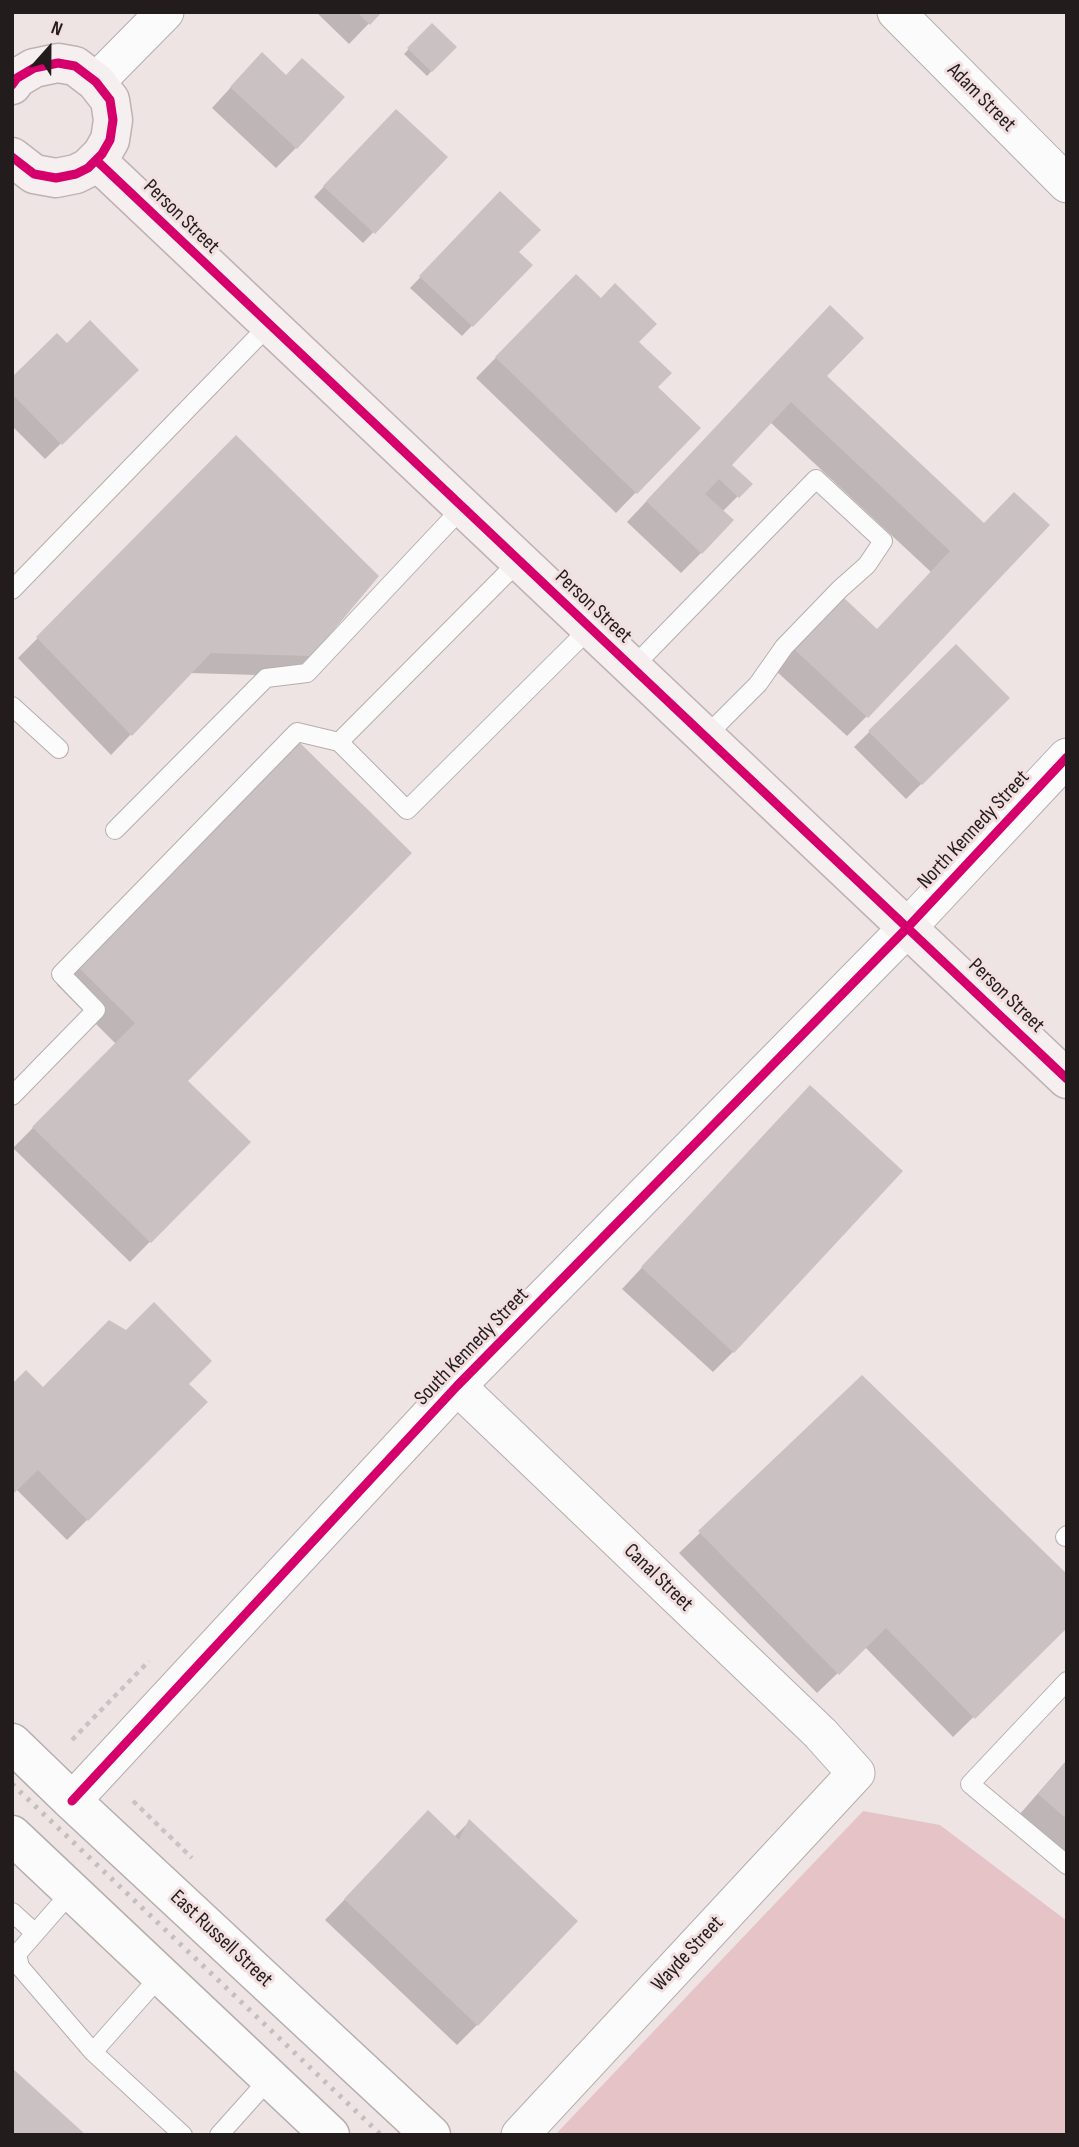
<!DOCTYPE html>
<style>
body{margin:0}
#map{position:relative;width:1079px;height:2147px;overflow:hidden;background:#eee4e4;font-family:"Sofia Sans Condensed",sans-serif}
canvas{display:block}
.frame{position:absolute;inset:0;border:14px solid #231c1d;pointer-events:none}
.north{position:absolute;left:14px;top:14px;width:70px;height:70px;-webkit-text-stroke:5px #f2e0e1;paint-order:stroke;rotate:21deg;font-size:19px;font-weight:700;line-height:28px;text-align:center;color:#231c1d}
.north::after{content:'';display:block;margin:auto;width:24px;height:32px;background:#231c1d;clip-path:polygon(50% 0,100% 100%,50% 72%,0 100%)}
</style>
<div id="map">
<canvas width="1079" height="2147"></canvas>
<div class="frame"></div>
<div class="north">N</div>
</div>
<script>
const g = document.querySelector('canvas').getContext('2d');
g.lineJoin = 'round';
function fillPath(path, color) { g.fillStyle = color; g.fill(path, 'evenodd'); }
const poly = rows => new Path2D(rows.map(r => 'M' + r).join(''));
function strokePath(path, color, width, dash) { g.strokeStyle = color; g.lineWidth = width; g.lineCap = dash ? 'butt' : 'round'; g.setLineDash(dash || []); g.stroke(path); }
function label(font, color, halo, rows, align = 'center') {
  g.font = font + ' "Sofia Sans Condensed",sans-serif'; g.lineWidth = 6; g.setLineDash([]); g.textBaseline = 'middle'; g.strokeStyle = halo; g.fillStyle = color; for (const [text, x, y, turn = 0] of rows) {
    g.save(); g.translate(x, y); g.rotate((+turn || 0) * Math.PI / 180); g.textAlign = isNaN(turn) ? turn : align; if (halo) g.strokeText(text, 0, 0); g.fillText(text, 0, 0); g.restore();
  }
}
const green = poly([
 [863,1811,940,1825,1067,1921,1067,2135,555,2135]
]);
const shadow = poly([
 [316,12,380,12,349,44],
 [432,25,454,47,427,76,404,54],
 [242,75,296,148,276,168,212,108],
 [386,122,445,157,363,243,314,197],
 [500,194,517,252,530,265,462,336,410,288],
 [556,296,637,342,656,387,698,428,616,513,476,378],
 [810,328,825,376,984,525,867,716,847,736,775,670,823,619,877,631,931,572,770,422,729,465,750,484,722,512,701,553,681,573,627,522],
 [67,346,136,370,45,459,12,426,12,380],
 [236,437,311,655,290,676,190,673,111,755,18,658],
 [956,646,1008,698,906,799,854,747],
 [297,742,185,1081,248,1142,130,1262,13,1148,116,1044,57,985],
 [790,1108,733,1352,713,1372,622,1289],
 [862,1378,1067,1626,953,1737,865,1647,817,1693,679,1553],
 [187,1384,205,1402,67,1540,16,1489,43,1389],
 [1067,1760,1067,1856,1019,1815],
 [469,1822,477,2025,457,2045,325,1920,408,1833,454,1837]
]);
const building = poly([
 [357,12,382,12,370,25],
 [432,23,457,47,432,72,407,48],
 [262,52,286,75,302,58,345,97,297,149,230,87],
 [396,109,448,157,375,234,323,186],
 [500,191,541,230,519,252,533,265,473,327,419,276],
 [576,274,601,298,615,283,657,324,639,342,672,373,658,387,701,428,637,494,495,357],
 [830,305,864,338,827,376,984,523,1014,492,1050,525,868,718,794,649,843,597,877,629,950,551,791,402,732,465,753,484,739,498,719,479,705,494,734,520,702,554,646,501],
 [90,320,139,370,62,445,12,394,12,377,57,333,67,343],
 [236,435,379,576,312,656,211,653,132,736,36,637],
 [956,644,1010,698,922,785,868,731],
 [297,740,412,853,188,1081,251,1142,151,1243,32,1127,135,1023,75,964],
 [810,1085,903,1171,734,1353,641,1267],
 [154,1302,212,1361,189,1384,208,1402,88,1521,38,1470,12,1495,12,1384,26,1370,43,1387,109,1320,126,1330],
 [862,1375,1067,1574,1067,1628,975,1719,886,1628,839,1675,698,1531],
 [1067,1761,1067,1819,1038,1794],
 [428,1810,459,1840,469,1819,578,1921,478,2026,344,1899],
 [12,2068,86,2135,12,2135]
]);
const path = poly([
 [72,1740,149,1661],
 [133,1801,192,1858]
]);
const lane = poly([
 [519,561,339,742,407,810,590,628],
 [12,590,269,325],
 [632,668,816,479,883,541,867,565,840,589,784,647,758,684,706,736],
 [12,706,59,749],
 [115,830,266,678,307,673,462,508],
 [12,1096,96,1010,61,974,297,732,339,742],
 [1065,1537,1067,1535],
 [1067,1681,970,1784,1067,1865],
 [72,1891,17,1954,20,1967,93,2052],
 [12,1912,35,1933],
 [161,1975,93,2052,183,2135],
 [219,2135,270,2078]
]);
const street = poly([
 [896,12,1067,184],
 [96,82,165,12],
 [457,1386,820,1733,856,1773,520,2135],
 [72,1801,457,1386,908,927,1067,757]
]);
const secondary = poly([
 [12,1743,72,1801,431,2135],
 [12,1835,330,2135]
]);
const primary = poly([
 [12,85,17,78,34,68,58,63,75,66,96,82,110,100,113,120,110,140,102,154,88,168,76,174,56,178,34,174,12,157],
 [96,160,1067,1079]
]);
const rail = poly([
 [12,1784,381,2135]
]);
const cycleway = poly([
 [12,85,17,78,34,68,58,63,75,66,96,82,110,100,113,120,110,140,102,154,88,168,76,174,56,178,34,174,12,157],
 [96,160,1067,1079],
 [72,1801,457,1386,908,927,1067,757]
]);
const streetNames = [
 ["Adam Street",981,98,45],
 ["Person Street",181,217,44],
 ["Person Street",593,607,43],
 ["North Kennedy Street",974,830,-47],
 ["Person Street",1006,996,44],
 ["South Kennedy Street",472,1347,-46],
 ["Canal Street",658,1578,44],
 ["East Russell Street",221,1939,43],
 ["Wayde Street",688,1954,-47]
];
fillPath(green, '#e6c3c6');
fillPath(shadow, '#0003');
fillPath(building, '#cac2c2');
strokePath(lane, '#b5adae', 20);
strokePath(street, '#b5adae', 39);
strokePath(secondary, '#b5adae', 41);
strokePath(primary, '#bfb2b3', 41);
strokePath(path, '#c8c4c4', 4.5, [5, 5]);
strokePath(lane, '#fcfbfb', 18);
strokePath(street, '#fcfbfb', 37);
strokePath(secondary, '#fcfbfb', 38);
strokePath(primary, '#f5efef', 38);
strokePath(rail, '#c2bfbf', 5, [3.5, 7]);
strokePath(cycleway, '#d6006c', 9);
label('21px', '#231c1d', '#f2e0e1', streetNames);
</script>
